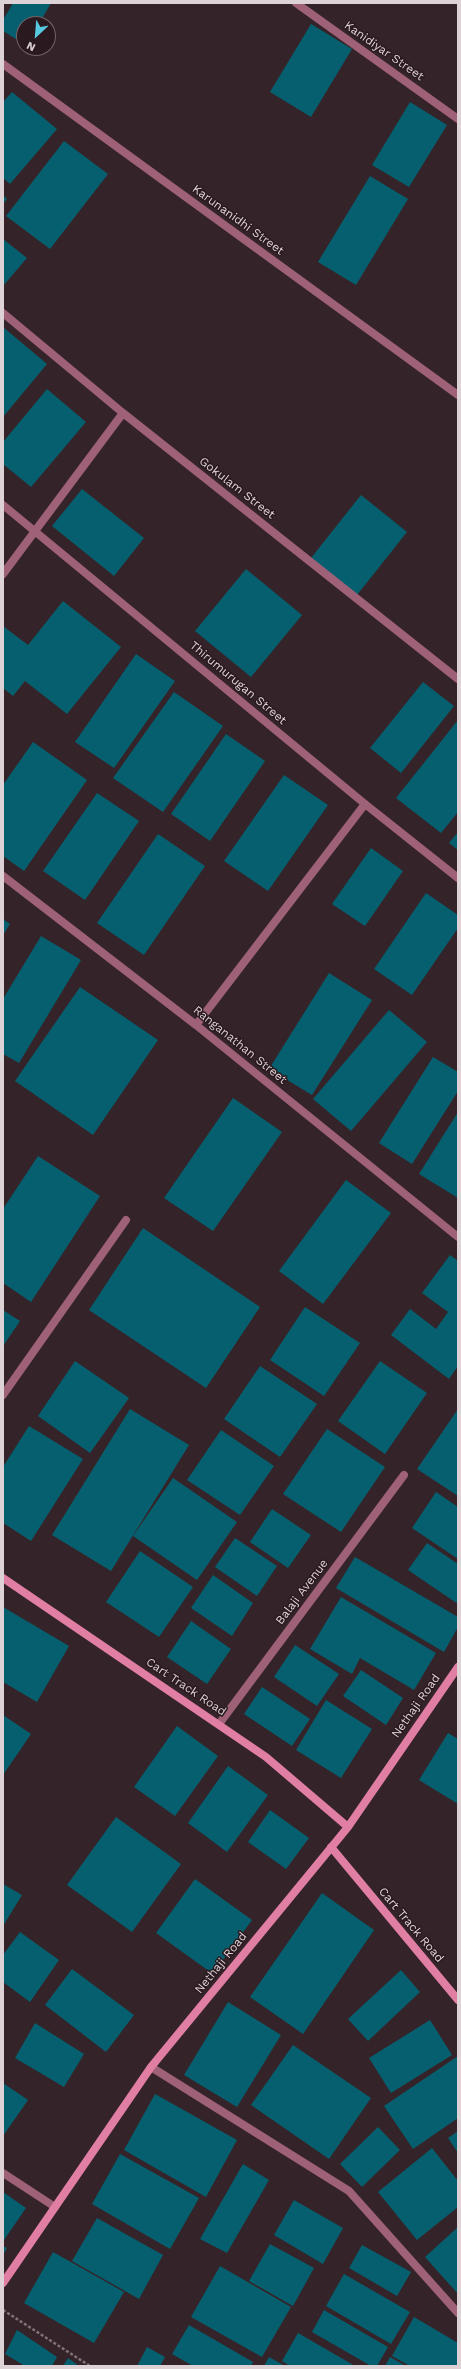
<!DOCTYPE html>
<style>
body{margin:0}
#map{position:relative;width:461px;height:2369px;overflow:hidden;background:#342429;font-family:"Work Sans",sans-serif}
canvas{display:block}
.frame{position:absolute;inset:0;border:4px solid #ddd2d5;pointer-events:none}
.north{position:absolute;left:16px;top:16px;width:40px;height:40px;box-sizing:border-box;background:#2a1a20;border:1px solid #726468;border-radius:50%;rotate:206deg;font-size:11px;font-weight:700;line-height:16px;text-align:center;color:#ddd2d5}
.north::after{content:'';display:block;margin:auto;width:14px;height:18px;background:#56c9e1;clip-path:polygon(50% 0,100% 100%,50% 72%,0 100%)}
</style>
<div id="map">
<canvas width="461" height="2369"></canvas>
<div class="frame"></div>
<div class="north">N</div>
</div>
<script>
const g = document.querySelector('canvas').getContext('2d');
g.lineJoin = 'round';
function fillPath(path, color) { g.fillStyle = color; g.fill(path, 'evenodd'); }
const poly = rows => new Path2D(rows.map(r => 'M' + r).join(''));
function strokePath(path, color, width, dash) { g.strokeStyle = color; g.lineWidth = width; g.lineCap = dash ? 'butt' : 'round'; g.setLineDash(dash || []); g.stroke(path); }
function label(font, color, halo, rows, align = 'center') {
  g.font = font + ' "Work Sans",sans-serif'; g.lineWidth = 3; g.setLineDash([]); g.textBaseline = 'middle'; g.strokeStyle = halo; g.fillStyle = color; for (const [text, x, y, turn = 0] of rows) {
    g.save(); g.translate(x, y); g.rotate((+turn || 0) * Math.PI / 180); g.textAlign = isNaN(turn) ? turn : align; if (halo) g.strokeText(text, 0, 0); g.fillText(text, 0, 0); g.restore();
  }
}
const building = poly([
 [13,3,51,3,39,24,24,24,24,44,3,31,3,20],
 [311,24,352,49,311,117,270,92],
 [12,92,57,129,10,184,3,178,3,102],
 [410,102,447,125,409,187,372,165],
 [64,141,108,174,50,249,6,216],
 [370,176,408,199,356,285,318,262],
 [3,195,7,199,3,204],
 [3,239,27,258,3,286],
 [3,327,47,364,3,417],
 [47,389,86,422,31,487,3,464,3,442],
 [82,489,144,538,114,576,52,526],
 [361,495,407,532,357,595,311,558],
 [246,569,302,615,251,677,195,631],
 [63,601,121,647,67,714,25,681,13,696,3,688,3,626,28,645],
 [136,654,175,681,114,768,75,742],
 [423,682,454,706,401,773,370,748],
 [174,692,223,726,163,812,113,778],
 [458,720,458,812,441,833,396,798],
 [226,734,265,761,210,841,171,814],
 [33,742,87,780,24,871,3,856,3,785],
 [284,775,328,805,268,891,224,861],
 [97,793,139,821,85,900,43,871],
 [458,832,458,850,449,843],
 [158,834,205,866,144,955,97,923],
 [371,848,403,871,365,926,332,904],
 [426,893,458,915,458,928,412,995,374,969],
 [3,919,10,924,3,935],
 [41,936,81,960,19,1063,3,1054,3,999],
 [329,973,372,1000,312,1095,269,1069],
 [80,987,158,1040,93,1135,15,1081],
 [389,1010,427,1042,351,1131,313,1099],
 [433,1057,458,1072,458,1091,412,1164,379,1143],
 [233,1098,282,1132,213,1231,164,1198],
 [458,1112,458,1198,419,1174],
 [38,1156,100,1196,31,1302,3,1283,3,1209],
 [346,1180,391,1213,323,1304,279,1271],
 [143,1228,260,1307,206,1388,89,1310],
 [450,1255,458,1261,458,1366,449,1379,391,1335,410,1309,436,1329,448,1312,422,1293],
 [305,1307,360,1343,324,1396,270,1360],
 [3,1310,20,1321,3,1346],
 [75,1361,129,1398,90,1453,38,1416],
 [380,1361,427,1393,385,1454,338,1421],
 [260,1366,317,1404,280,1457,224,1419],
 [130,1409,189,1445,111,1571,52,1535],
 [458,1409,458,1496,417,1469],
 [29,1426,83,1459,31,1541,3,1523,3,1467],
 [327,1429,385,1467,341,1532,283,1494],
 [221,1430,274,1466,240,1515,187,1480],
 [173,1478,237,1522,197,1580,133,1536],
 [436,1492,458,1507,458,1559,412,1528],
 [272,1509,311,1535,288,1568,250,1542],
 [235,1538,277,1566,257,1596,215,1567],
 [427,1543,458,1564,458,1604,408,1570],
 [140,1551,193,1587,159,1637,106,1602],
 [355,1557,458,1617,458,1627,444,1652,336,1588],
 [213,1575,253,1603,232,1636,191,1608],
 [341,1597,436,1653,414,1690,360,1658,352,1674,310,1649],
 [3,1607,69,1646,37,1702,3,1682],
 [191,1621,231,1649,207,1684,167,1657],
 [295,1645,339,1674,317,1706,274,1677],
 [361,1670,403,1698,386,1725,343,1696],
 [262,1687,310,1719,292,1746,244,1714],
 [326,1700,372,1729,341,1778,296,1750],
 [3,1715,31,1734,3,1775],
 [177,1726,218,1756,175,1816,134,1787],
 [448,1733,458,1739,458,1804,419,1780],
 [228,1766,268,1795,227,1852,188,1823],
 [270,1810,309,1838,286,1869,248,1842],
 [116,1817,181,1864,132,1932,67,1885],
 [195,1879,252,1920,213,1974,156,1933],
 [3,1884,22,1895,3,1926],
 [322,1893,374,1930,303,2034,250,1997],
 [20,1932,59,1960,30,2002,3,1982,3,1955],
 [72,1969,134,2015,106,2052,45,2005],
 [401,1970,420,1992,368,2041,348,2019],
 [228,2002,281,2035,237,2107,184,2075],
 [430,2020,452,2055,391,2093,369,2058],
 [35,2023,84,2054,64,2087,15,2058],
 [293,2045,371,2098,329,2159,251,2105],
 [458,2056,458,2118,413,2149,384,2106],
 [3,2083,28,2100,3,2136],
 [155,2094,237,2140,206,2197,124,2150],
 [378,2127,400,2150,362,2187,340,2164],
 [458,2131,458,2153,448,2138],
 [432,2148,458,2181,458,2207,417,2240,378,2192],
 [120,2154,199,2198,170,2249,92,2204],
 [243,2164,269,2180,227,2253,200,2239],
 [3,2192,26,2208,4,2240,3,2239],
 [294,2200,343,2228,323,2264,274,2235],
 [97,2218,163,2255,139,2299,72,2261],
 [458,2227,458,2294,425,2257],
 [270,2244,314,2268,293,2306,249,2281],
 [362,2245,411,2272,397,2296,349,2268],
 [3,2246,7,2248,3,2255],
 [53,2252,124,2292,94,2343,24,2303],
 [220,2266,291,2307,262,2357,191,2317],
 [344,2274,410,2312,391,2344,326,2306],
 [324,2310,388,2347,377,2366,371,2366,312,2332],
 [414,2317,458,2343,458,2366,410,2366,392,2356],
 [189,2325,253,2362,251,2366,193,2366,172,2354],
 [17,2330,57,2357,52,2366,25,2366,5,2354],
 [298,2333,355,2366,290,2366,282,2361],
 [147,2347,165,2357,160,2366,137,2366],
 [269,2357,285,2366,264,2366],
 [390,2357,406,2366,385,2366],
 [68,2358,79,2366,63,2366]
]);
const path = poly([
 [3,2310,90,2366]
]);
const street = poly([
 [296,3,458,119],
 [3,64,458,395],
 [3,313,123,413,458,679],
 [3,505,365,804,458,878],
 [3,574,123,413],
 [3,876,196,1025,458,1237],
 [196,1025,365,804],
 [3,1395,126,1220],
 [219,1724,404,1475],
 [151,2067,349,2191,458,2313],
 [3,2173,55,2207]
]);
const secondary = poly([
 [3,1578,266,1757,348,1827],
 [331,1847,458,2000],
 [3,2283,151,2067,348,1827,458,1667]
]);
const streetNames = [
 ["Kanidiyar Street",384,51,35],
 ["Karunanidhi Street",238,220,36],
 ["Gokulam Street",237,488,38],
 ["Thirumurugan Street",238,683,40],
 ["Ranganathan Street",240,1045,39],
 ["Balaji Avenue",302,1592,-53],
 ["Cart Track Road",186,1687,34],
 ["Nethaji Road",416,1706,-55],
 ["Cart Track Road",411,1925,50],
 ["Nethaji Road",221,1963,-51]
];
fillPath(building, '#065f6e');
strokePath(path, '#807276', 2.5, [3, 2]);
strokePath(street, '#9e6177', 8);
strokePath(secondary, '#e07ea4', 8);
label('12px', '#ddd2d5', '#2a1a20', streetNames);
</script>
